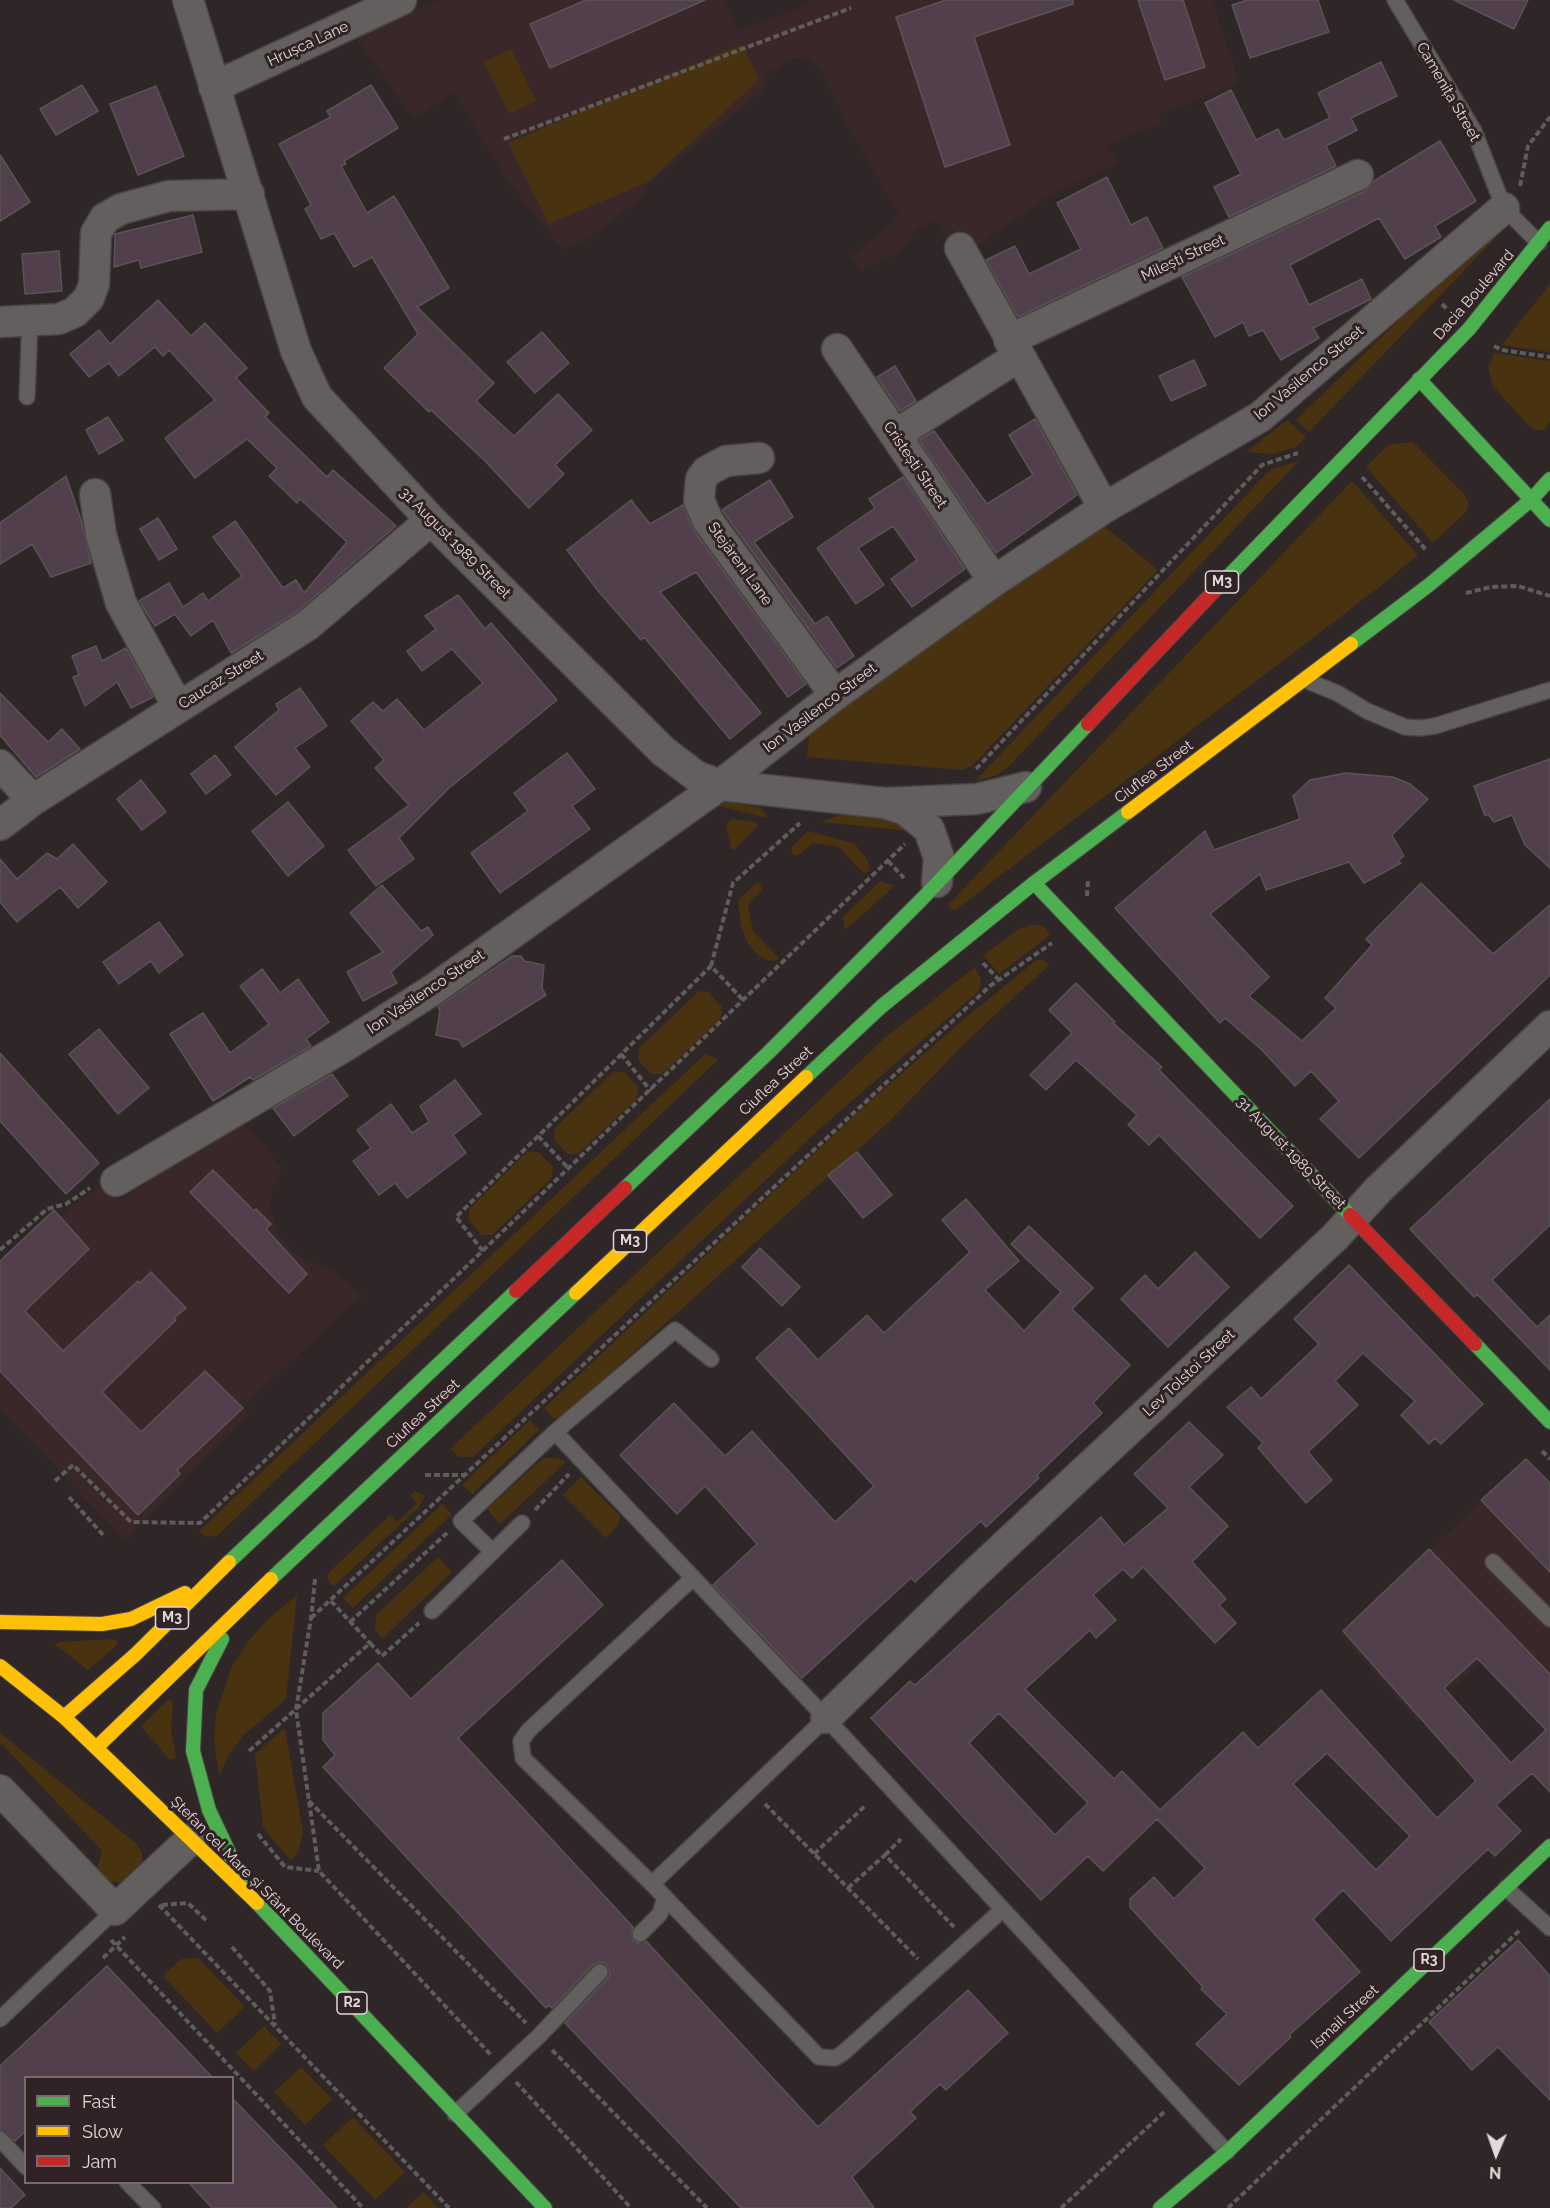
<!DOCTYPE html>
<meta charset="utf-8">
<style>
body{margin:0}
#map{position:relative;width:1550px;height:2208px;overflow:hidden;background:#2e2627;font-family:Raleway,sans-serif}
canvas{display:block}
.legend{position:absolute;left:24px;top:2076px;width:210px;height:108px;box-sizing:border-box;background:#312325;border:2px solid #786b6d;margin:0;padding:8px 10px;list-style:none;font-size:18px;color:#e2d8d9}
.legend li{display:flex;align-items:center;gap:12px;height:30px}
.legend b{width:30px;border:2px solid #786b6d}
.north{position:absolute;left:1466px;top:2124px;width:60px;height:60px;-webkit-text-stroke:4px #312325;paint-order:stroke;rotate:182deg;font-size:16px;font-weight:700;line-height:24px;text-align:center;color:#e2d8d9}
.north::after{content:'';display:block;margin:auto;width:21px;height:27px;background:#e2d8d9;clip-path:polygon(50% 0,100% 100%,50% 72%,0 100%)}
</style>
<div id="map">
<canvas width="1550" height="2208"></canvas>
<ul class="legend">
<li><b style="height:8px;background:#4caf50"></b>Fast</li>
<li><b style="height:8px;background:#ffc107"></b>Slow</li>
<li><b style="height:8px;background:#c62828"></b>Jam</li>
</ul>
<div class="north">N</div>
</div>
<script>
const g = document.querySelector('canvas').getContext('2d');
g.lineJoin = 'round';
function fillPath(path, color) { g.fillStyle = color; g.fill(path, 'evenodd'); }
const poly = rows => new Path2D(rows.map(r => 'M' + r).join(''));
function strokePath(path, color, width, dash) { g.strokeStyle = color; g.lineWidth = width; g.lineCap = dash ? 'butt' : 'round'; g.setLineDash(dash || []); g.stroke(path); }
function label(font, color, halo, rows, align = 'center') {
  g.font = font + ' Raleway,sans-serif'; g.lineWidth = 6; g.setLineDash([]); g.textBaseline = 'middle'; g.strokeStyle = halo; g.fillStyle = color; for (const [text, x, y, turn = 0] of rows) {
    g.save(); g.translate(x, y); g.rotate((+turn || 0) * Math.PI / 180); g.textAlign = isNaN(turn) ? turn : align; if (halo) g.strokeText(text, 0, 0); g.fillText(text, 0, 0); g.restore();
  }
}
const built = poly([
 [439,0,723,0,739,30,807,5,810,0,1212,0,1239,83,1159,115,1161,124,1106,145,1118,163,1045,198,974,249,956,258,935,219,913,232,910,243,900,252,861,271,851,256,893,223,898,213,847,125,820,69,806,57,790,59,765,76,767,80,762,92,643,188,646,194,586,241,562,249,508,181,454,92,413,118,356,37],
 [239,1119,282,1167,272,1190,270,1209,279,1235,295,1254,307,1261,332,1268,361,1296,243,1407,249,1415,125,1540,0,1409,0,1261,54,1210,60,1216,103,1184,120,1201],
 [1526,1459,1550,1483,1550,1734,1481,1661,1418,1722,1340,1634]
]);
const green = poly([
 [742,44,759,80,648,182,549,224,508,143],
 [511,49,536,101,509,114,484,62],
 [1497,229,1503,230,1309,432,1296,420,1436,284],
 [1550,284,1550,352,1502,345,1538,299],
 [1494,353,1550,361,1550,422,1544,430,1536,430,1530,427,1492,385,1488,367],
 [1287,420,1306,437,1296,447,1272,454,1246,452],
 [1413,442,1464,494,1469,504,1466,512,1433,543,1366,467,1386,447,1393,444],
 [1299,461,1008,767,997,775,975,781,1266,474,1272,469],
 [1352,481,1418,555,1381,586,954,911,948,905],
 [1093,517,1158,570,972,766,963,770,807,757,809,737,816,728],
 [719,799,761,808,768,818,714,805],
 [843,814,899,819,909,831,821,822],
 [731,819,755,822,758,826,734,850,731,849,726,825],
 [808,831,855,844,868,861,870,870,864,874,839,847,813,843,800,854,795,856,791,852,792,847],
 [880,881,895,886,845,930,843,917],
 [756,883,760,883,762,890,748,904,753,931,779,958,776,961,766,960,758,955,748,944,741,926,738,901],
 [1031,925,1042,925,1050,935,999,974,983,955,1021,928],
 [1041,959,1050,964,965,1043,890,1121,564,1415,560,1418,553,1418,544,1408,703,1258,869,1102,963,1020,1035,961],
 [975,967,981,980,980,988,975,995,824,1125,473,1457,459,1457,450,1449,886,1037],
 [699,991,708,992,722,1007,721,1018,662,1074,651,1074,638,1060,639,1048],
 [705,1054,718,1060,217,1536,207,1537,198,1532],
 [614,1071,624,1072,638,1087,637,1099,577,1154,567,1154,554,1140,555,1128],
 [528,1151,539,1152,553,1167,552,1178,492,1235,481,1235,468,1219,470,1208],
 [530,1420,539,1430,472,1494,462,1485],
 [543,1458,557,1458,566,1462,500,1524,487,1509],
 [581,1477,620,1516,618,1525,606,1538,563,1495],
 [415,1491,425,1496,419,1507,334,1586,330,1584,327,1577,329,1572,390,1515,397,1522,417,1503,410,1495],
 [442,1504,452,1514,353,1608,343,1598],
 [438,1557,452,1572,382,1639,375,1630,376,1615],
 [297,1595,286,1699,243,1736,231,1751,219,1776,214,1741,216,1715,232,1666,247,1643,267,1620],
 [113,1639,117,1641,117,1645,88,1670,55,1645,59,1642],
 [169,1699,173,1702,171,1728,176,1758,170,1760,141,1726],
 [285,1728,303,1832,299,1850,291,1861,263,1828,255,1754],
 [0,1733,137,1844,142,1852,142,1867,123,1883,107,1881,99,1872,98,1865,102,1851,2,1744,0,1746],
 [198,1958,245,2007,217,2033,163,1976,181,1959],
 [264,2026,281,2044,254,2071,236,2053],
 [301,2067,332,2099,305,2125,274,2092],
 [353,2117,405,2172,375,2200,323,2145],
 [423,2192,438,2208,406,2208]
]);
const building = poly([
 [586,0,705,0,550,68,530,24,586,0],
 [946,0,1073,0,1073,4,974,37,1010,145,945,167,896,17,946,0],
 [1138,0,1183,0,1205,67,1165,80,1138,0],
 [1247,0,1318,0,1329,32,1250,58,1232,5,1247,0],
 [1454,0,1528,0,1514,29,1454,0],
 [1381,62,1397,96,1351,118,1357,130,1326,146,1336,166,1229,217,1214,187,1241,174,1205,103,1231,90,1256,140,1278,129,1284,140,1330,118,1318,93,1381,62],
 [82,85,98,111,56,135,40,109,82,85],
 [371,85,398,128,344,161,346,164,341,166,367,213,394,196,449,288,417,307,494,383,476,401,514,436,558,394,592,430,555,465,564,474,529,508,486,462,431,410,429,412,384,368,418,334,372,257,354,267,334,233,321,239,305,209,311,205,279,144,331,117,327,111,371,85],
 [156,86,184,156,138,175,110,104,156,86],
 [1440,141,1476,201,1435,226,1441,237,1405,259,1379,218,1290,265,1309,305,1362,279,1371,299,1313,328,1319,338,1281,360,1263,330,1249,336,1243,322,1215,337,1182,277,1365,191,1374,181,1440,141],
 [0,155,30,202,0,221,0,155],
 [1107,177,1131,225,1147,217,1163,248,1018,317,986,260,1015,246,1029,274,1081,249,1057,203,1107,177],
 [193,215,202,252,141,268,139,260,114,267,115,234,193,215],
 [59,251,62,291,25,294,22,254,59,251],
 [158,300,191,336,205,323,247,368,236,378,269,413,265,417,327,477,333,470,396,526,298,611,231,653,213,620,191,636,175,614,155,626,139,601,169,583,183,607,203,593,208,601,242,576,213,537,235,521,283,588,296,580,304,593,347,542,300,499,297,503,269,476,277,468,247,439,195,478,165,438,215,400,169,350,163,356,155,347,119,376,109,363,89,377,70,354,99,330,110,344,158,300],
 [542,332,569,363,535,393,507,362,542,332],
 [1194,360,1206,385,1171,401,1159,376,1194,360],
 [895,366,916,401,900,411,877,377,895,366],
 [108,417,123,440,99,454,86,430,108,417],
 [1035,419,1077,495,996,553,919,440,934,431,987,504,1033,475,1009,435,1035,419],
 [66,476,81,520,91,563,51,577,32,544,0,564,0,523,66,476],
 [903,477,965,569,912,607,891,579,917,560,893,526,858,548,884,585,856,604,817,548,875,508,869,499,903,477],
 [770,480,793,517,754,542,815,624,827,616,854,656,837,668,722,510,770,480],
 [631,500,650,524,683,505,694,531,806,684,788,697,696,572,660,592,761,713,730,739,644,637,641,640,599,592,567,550,631,500],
 [158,518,177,549,159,560,140,529,158,518],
 [458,595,485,629,491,623,557,700,448,789,399,838,414,859,376,886,348,850,409,805,375,768,384,760,351,721,373,702,383,711,397,699,424,730,483,683,452,649,422,671,407,651,436,629,425,616,458,595],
 [96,646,102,661,126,648,153,697,131,708,117,682,85,706,73,677,79,675,72,656,96,646],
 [300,688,327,726,295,748,310,767,276,795,235,747,279,710,276,704,300,688],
 [0,693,48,742,62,729,80,749,36,777,0,735,0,693],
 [567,753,595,789,572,806,590,829,500,893,471,853,528,811,514,793,567,753],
 [215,755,231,775,206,794,191,774,215,755],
 [1550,759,1550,868,1525,845,1512,815,1494,822,1488,814,1485,816,1474,786,1550,759],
 [1345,773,1393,777,1410,784,1428,799,1392,835,1404,856,1398,861,1401,863,1364,883,1349,862,1266,890,1260,874,1210,914,1269,977,1249,996,1302,1041,1336,1008,1325,998,1372,945,1366,939,1421,883,1493,954,1550,905,1550,975,1359,1158,1320,1119,1339,1101,1311,1071,1295,1086,1262,1050,1225,1018,1220,1023,1115,908,1205,831,1214,850,1300,819,1293,796,1310,780,1345,773],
 [141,780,166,812,142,830,117,799,141,780],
 [288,802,324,846,288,876,252,831,288,802],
 [73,844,107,882,78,908,60,887,17,922,0,902,0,859,17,879,47,853,57,859,73,844],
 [382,885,421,931,428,927,433,935,391,972,397,983,363,1001,347,972,383,952,350,913,382,885],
 [159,922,183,955,159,973,151,961,119,984,103,962,159,922],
 [512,956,521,956,524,961,544,965,542,988,546,995,463,1047,459,1040,436,1035,440,1011,438,1007,512,956],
 [262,969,280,993,298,979,329,1022,306,1039,311,1046,253,1080,250,1077,213,1101,170,1034,203,1013,230,1053,269,1024,240,986,262,969],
 [1076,983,1115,1022,1113,1023,1162,1067,1159,1070,1293,1206,1260,1238,1159,1135,1149,1145,1128,1125,1137,1115,1076,1060,1046,1090,1030,1075,1072,1033,1049,1010,1076,983],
 [99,1029,149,1088,118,1114,69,1054,99,1029],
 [0,1053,99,1163,66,1194,0,1121,0,1053],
 [332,1074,348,1096,294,1136,273,1108,332,1074],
 [455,1080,481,1114,453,1135,466,1153,407,1198,395,1183,379,1195,353,1161,371,1148,357,1130,391,1104,412,1133,429,1122,420,1106,455,1080],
 [1550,1099,1550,1225,1492,1280,1537,1327,1550,1315,1550,1370,1477,1294,1474,1297,1410,1229,1550,1099],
 [857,1152,892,1195,863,1218,828,1175,857,1152],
 [213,1170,254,1211,256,1209,271,1224,266,1229,307,1274,289,1293,190,1192,213,1170],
 [966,1199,1019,1261,985,1290,1024,1331,1061,1292,1011,1244,1029,1226,1093,1288,1072,1309,1130,1365,1093,1403,1102,1413,1037,1475,1039,1478,986,1527,981,1521,915,1582,911,1578,802,1678,713,1585,757,1544,705,1486,677,1514,620,1455,674,1403,725,1456,752,1431,835,1522,874,1486,756,1358,789,1328,818,1360,867,1315,884,1333,970,1252,942,1220,966,1199],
 [54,1210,89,1249,25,1311,63,1351,138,1281,140,1283,151,1272,186,1308,174,1318,176,1320,102,1392,141,1432,205,1371,243,1408,177,1470,180,1474,138,1515,0,1371,0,1261,54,1210],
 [760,1248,800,1287,782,1306,742,1267,760,1248],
 [1195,1252,1229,1287,1168,1347,1121,1299,1145,1275,1158,1289,1195,1252],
 [1349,1265,1483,1404,1441,1444,1435,1438,1429,1444,1401,1415,1415,1401,1363,1353,1335,1381,1358,1405,1308,1452,1332,1480,1306,1503,1258,1448,1263,1443,1227,1407,1251,1387,1261,1399,1319,1344,1294,1319,1349,1265],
 [1189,1422,1223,1455,1189,1487,1228,1526,1192,1562,1226,1599,1219,1605,1236,1623,1215,1643,1143,1567,1132,1578,1123,1569,1093,1595,1116,1620,1096,1638,1090,1630,1025,1689,1114,1779,1122,1771,1160,1810,1243,1732,1258,1748,1321,1690,1437,1818,1476,1781,1343,1631,1429,1549,1550,1674,1550,1792,1532,1773,1496,1805,1521,1831,1495,1856,1488,1849,1391,1941,1343,1890,1313,1919,1360,1972,1289,2035,1291,2037,1239,2085,1196,2044,1227,2014,1201,1989,1203,1987,1130,1907,1130,1899,1154,1877,1174,1899,1205,1868,1157,1819,1103,1871,1088,1856,1041,1900,871,1718,910,1681,915,1685,1101,1517,1124,1545,1168,1508,1134,1474,1189,1422],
 [1477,1658,1546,1730,1511,1763,1444,1688,1477,1658],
 [999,1713,1088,1803,1055,1835,969,1743,999,1713],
 [1327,1753,1410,1836,1376,1870,1293,1784,1327,1753],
 [1526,1459,1550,1483,1550,1572,1481,1500,1526,1459],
 [562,1560,603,1605,458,1738,633,1927,631,1932,633,1940,638,1943,646,1941,818,2127,968,1990,1008,2033,946,2090,940,2084,910,2112,916,2118,852,2177,874,2208,741,2208,565,2023,607,1979,610,1974,607,1965,602,1962,593,1965,552,2008,549,2005,546,2008,323,1767,335,1755,323,1740,323,1713,378,1663,411,1699,562,1560],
 [1518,1940,1550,1976,1550,2100,1498,2047,1472,2070,1429,2022,1518,1940],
 [107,1966,213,2078,26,2078,26,2131,15,2141,0,2130,0,2066,107,1966],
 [232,2098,294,2162,337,2208,212,2208,188,2182,232,2182,232,2098],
 [0,2168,25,2195,11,2208,0,2208,0,2168]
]);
const path = poly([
 [504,139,851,8],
 [1520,186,1528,146,1550,117],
 [1442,304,1447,309],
 [1494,346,1502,350,1550,357],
 [1362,477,1426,550],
 [1466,593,1491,587,1518,586,1550,596],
 [976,769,1262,465,1298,453],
 [888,861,904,878],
 [1087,896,1088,880],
 [983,963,999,980],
 [711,966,733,883,800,823],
 [621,1054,651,1091],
 [538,1136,569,1169],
 [0,1250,47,1209,66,1204,90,1188],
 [483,1251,456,1217,711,966,743,1000],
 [1542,1451,1550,1459],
 [425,1475,466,1475],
 [55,1481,73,1465,131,1522,200,1523,905,844],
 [69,1497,104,1536],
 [535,1510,569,1474],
 [315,1579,311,1618,296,1710,319,1871,491,2055],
 [331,1601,370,1643],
 [311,1618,990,986,1052,943],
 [350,1622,447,1533],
 [249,1751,370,1643,382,1656,419,1623],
 [309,1801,526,2023],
 [765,1804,918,1959],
 [258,1834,285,1867,319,1871],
 [814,1854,866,1805],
 [885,1855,901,1839],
 [848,1888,885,1855,954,1927],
 [159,1905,449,2208],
 [162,1905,188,1903,208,1922],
 [111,1940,363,2208],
 [232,1947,270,1991,275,2025],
 [103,1958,125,1937],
 [552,2050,707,2208],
 [516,2082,631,2208],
 [1061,2208,1164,2112],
 [1228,2208,1521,1929]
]);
const lane = poly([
 [1395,0,1474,131,1504,208,1539,243],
 [27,397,30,320],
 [1305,680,1337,693,1367,711,1405,727,1420,728,1435,726,1550,690],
 [555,1432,826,1718,1227,2152],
 [493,1552,461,1521,555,1432,675,1330,711,1359],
 [1493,1562,1550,1619],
 [693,1578,529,1730,521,1741,523,1758,652,1884,819,2057,835,2058,843,2053,1001,1911],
 [432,1611,522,1523],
 [652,1884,826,1718],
 [1506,1888,1550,1928],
 [640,1934,660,1914,665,1897],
 [0,2019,115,1910],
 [455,2114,539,2036,600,1972],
 [0,2139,26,2167],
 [127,2182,153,2208]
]);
const street = poly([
 [188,0,296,351,317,397,431,520,663,751,696,776,720,785,884,803,977,799,1026,787],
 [214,87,401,0],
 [960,248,1104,508],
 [0,322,59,319,75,312,89,298,94,284,96,233,105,218,121,209,169,196,249,194],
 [1009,340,1358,175],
 [837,349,994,581],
 [895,435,1019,356],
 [759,458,726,461,707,471,701,479,699,500,708,521,835,695],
 [95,494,101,535,121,603,178,707],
 [0,765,33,800],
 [887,804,904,809,929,829,939,858,937,882],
 [0,825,33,800,308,625,431,520],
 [116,1181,345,1046,434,989,720,785,835,695,994,581,1104,508,1260,417,1504,208],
 [826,1718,971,1577,1335,1237,1379,1189,1550,1026],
 [0,1790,115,1910,191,1839]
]);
const fast = poly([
 [1419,379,1550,520],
 [1216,589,1469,329,1550,228],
 [1351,644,1429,585,1532,499,1550,479],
 [1034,883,1350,1215],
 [806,1077,882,1006,1034,883,1128,812],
 [625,1188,768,1053,923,898,1088,724],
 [1475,1344,1550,1422],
 [229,1562,516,1291],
 [271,1579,576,1293],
 [222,1639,196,1690,193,1751,209,1810,248,1893],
 [257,1903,545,2208],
 [1160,2208,1227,2152,1550,1846]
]);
const slow = poly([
 [1128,812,1351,644],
 [576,1293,806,1077],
 [0,1622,102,1624,131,1619,185,1593],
 [0,1666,64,1717,257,1903],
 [64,1717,136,1654,229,1562],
 [96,1748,271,1579]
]);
const jam = poly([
 [1088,724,1216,589],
 [1350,1215,1475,1344],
 [516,1291,625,1188]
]);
const shields = [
 [1222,582,33],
 [630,1241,33],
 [172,1618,33],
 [1429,1960,30],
 [352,2003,30]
];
const shieldNames = [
 ["M3",1222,582],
 ["M3",630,1241],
 ["M3",172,1618],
 ["R3",1429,1960],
 ["R2",352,2003]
];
const streetNames = [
 ["Hrușca Lane",308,44,-25],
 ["Camenița Street",1448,92,60],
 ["Milești Street",1183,258,-25],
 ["Dacia Boulevard",1474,295,-49],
 ["Ion Vasilenco Street",1309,373,-40],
 ["Cristești Street",915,465,56],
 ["31 August 1989 Street",455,543,45],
 ["Stejăreni Lane",740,564,54],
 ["Caucaz Street",221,680,-32],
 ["Ion Vasilenco Street",820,708,-37],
 ["Ciuflea Street",1154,772,-37],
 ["Ion Vasilenco Street",426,992,-34],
 ["Ciuflea Street",776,1081,-43],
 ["31 August 1989 Street",1291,1153,46],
 ["Lev Tolstoi Street",1189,1373,-43],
 ["Ciuflea Street",423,1414,-43],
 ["Ștefan cel Mare și Sfânt Boulevard",257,1883,45],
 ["Ismail Street",1345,2017,-43]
];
fillPath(built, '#3a272a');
fillPath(green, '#483210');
fillPath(building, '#513f4b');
strokePath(building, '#595456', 1.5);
strokePath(lane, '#4a4344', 18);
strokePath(street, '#4a4344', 33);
strokePath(fast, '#4a4344', 16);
strokePath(slow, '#4a4344', 16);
strokePath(jam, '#4a4344', 16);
strokePath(path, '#5f5c5c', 4, [6, 3]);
strokePath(lane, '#635f5e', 15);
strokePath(street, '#635f5e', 30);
strokePath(fast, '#4caf50', 14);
strokePath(slow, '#ffc107', 14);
strokePath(jam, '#c62828', 14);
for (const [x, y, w] of shields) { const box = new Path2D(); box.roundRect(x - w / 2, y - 11, w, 22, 4.5); g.fillStyle = '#312325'; g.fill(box); strokePath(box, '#e2d8d9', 1.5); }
label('bold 14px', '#e2d8d9', null, shieldNames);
label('15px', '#e2d8d9', '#312325', streetNames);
</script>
